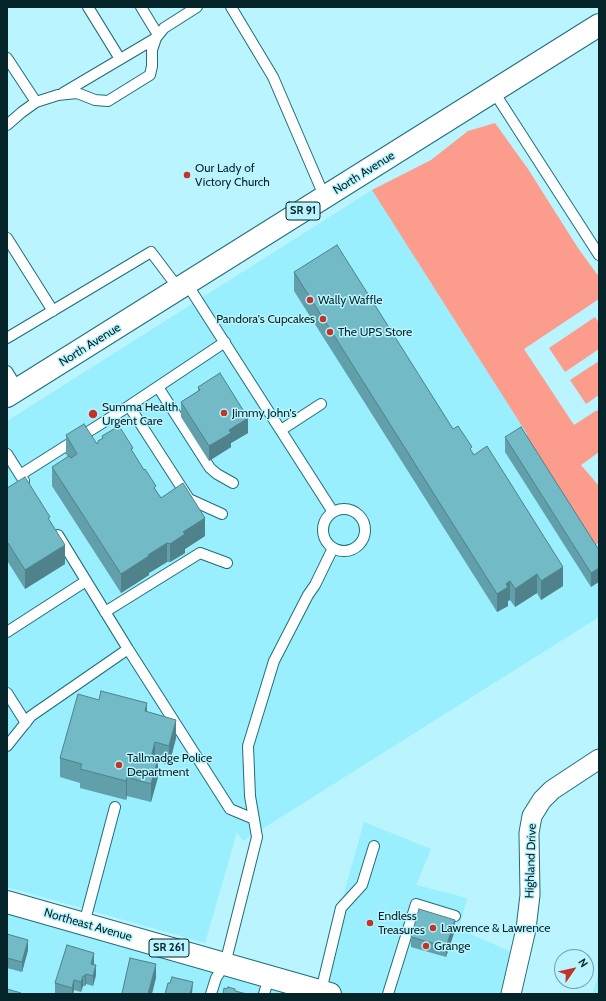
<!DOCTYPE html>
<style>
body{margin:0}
#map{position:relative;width:606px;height:1001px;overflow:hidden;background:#baf4fe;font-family:Cabin,sans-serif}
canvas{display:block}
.frame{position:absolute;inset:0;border:8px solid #042429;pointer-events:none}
.north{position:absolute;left:554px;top:949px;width:40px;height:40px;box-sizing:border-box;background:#baf4fe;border:1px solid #71a1a9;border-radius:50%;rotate:56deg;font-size:11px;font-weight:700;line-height:16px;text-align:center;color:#042429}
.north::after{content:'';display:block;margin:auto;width:14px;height:18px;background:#c13427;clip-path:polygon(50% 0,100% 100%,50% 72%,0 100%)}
</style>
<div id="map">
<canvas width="606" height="1001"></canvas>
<div class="frame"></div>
<div class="north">N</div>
</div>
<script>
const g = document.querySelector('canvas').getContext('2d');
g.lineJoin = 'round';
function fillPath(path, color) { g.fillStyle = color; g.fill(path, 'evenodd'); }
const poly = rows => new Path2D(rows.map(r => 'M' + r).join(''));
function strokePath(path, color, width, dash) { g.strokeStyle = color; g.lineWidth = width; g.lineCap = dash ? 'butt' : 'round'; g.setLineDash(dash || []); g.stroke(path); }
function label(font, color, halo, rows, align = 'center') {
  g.font = font + ' Cabin,sans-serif'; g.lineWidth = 3; g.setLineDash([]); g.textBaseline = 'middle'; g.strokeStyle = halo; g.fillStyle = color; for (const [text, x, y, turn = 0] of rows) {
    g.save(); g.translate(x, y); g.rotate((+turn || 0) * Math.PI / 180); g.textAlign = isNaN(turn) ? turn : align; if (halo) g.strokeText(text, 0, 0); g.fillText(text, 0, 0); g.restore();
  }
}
const built = poly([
 [372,190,599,547,599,617,243,841,237,832,205,943,7,887,7,421],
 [364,822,431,849,416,885,467,898,459,929,516,954,505,994,347,994,318,985],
 [7,914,294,994,7,994],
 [599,974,599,994,592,994]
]);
const green = poly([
 [495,123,528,169,578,248,599,277,599,299,524,349,574,425,597,410,599,414,599,452,581,465,599,486,599,543,591,546,526,441,527,434,372,190,431,160,468,131],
 [595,317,599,323,599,349,565,372,549,348],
 [599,361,599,395,586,404,570,380]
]);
const lane = poly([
 [88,7,120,59],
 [141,7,158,35],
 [231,7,273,77,325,198],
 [7,58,36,102],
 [494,92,599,255],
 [63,93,156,38],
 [7,125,22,112,36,102,58,95,77,93,95,100,108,101,150,75,152,66,152,50,156,38,164,28,197,7],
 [7,238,53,311],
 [187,284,333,512],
 [7,338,151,252,179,289],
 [7,371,18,389],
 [158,387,210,468,217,474,233,483],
 [129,406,189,499,222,514],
 [281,430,321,404],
 [7,454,24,481],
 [20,475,129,406,225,342],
 '323 530a21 21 0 1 1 42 0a21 21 0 1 1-42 0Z',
 [58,535,128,649],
 [105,612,200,553,227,563],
 [7,632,86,581],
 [7,693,26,723],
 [7,746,31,716,128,649,230,809,254,819],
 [84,924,115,807],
 [321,991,341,908,362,885,374,846],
 [211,994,216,978,225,964,257,837,250,796,248,746,274,661,308,595,315,585,333,548],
 [264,994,269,977],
 [388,994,416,904,455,916]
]);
const street = poly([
 [511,994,526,929,530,895,529,833,532,816,542,800,552,790,599,759]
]);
const primary = poly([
 [7,396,599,25],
 [7,902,330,994]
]);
const wall = poly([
 [294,272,453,429,472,452,563,586,541,600,537,593,515,607,510,600,508,601,508,606,497,612,294,291],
 [198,387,248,433,231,443,231,447,209,461,181,417,181,402,198,391],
 [66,435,97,444,98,443,98,441,102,439,102,436,133,453,161,498,205,536,185,549,185,553,170,562,167,562,149,573,149,575,121,593,52,486,52,467,68,457,66,454],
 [505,437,599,550,591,587,505,452],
 [7,488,50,521,65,564,25,589,8,562,7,562],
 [99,700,147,712,176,738,169,765,158,762,158,777,151,802,127,796,126,800,80,788,80,783,60,777,60,758],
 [455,930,446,957,411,947,411,937],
 [7,934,28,950,22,972,7,968],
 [94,963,94,964,96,975,93,986,86,984,85,986,83,986,81,992,74,990,73,994,58,994,55,993,55,983]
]);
const shadedWall = poly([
 [248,418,248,433,231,443,231,447,209,461,209,446,229,430],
 [205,518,205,536,185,549,185,553,170,562,170,544,183,532],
 [7,543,8,543,8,562,7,562],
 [167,543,167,562,149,573,149,575,121,593,121,574,148,555],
 [65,545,65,564,25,589,25,570],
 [563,567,563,586,541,600,541,581],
 [599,568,599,582,591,587,591,573],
 [537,574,537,593,515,607,515,589],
 [510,581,510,600,508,601,508,606,497,612,497,594,506,584],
 [147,703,147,722,145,711],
 [176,720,176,738,169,765,169,746],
 [155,742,155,761,151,757],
 [158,759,158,777,151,802,151,784],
 [127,777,127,796,126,800,126,781],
 [455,920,455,930,446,957,446,947],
 [28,940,28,950,22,972,22,962],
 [94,953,94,963,91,974,91,964],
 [156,964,156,978,152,994,148,994],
 [96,965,96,975,93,986,93,976],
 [86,974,86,984,85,986,85,976],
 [83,976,83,986,81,992,81,982],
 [74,980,74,990,73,994,72,994,72,988],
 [193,982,192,994,190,994]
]);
const building = poly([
 [337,245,453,429,458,426,472,447,470,449,474,455,487,446,563,567,541,581,537,574,515,589,510,581,506,584,508,587,497,594,294,272,337,245],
 [220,373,248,418,229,430,231,433,209,446,181,402,200,390,198,387,220,373],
 [84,424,97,444,98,443,98,441,103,438,102,436,119,426,133,448,131,449,144,470,145,469,156,486,154,488,161,498,183,483,205,518,183,532,185,534,170,544,167,543,148,555,149,556,121,574,52,467,69,456,71,458,77,454,66,435,84,424],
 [521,427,599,550,599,568,591,573,505,437,521,427],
 [25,477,50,517,48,518,65,545,25,570,8,543,7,543,7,488,25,477],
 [101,691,147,703,145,711,176,720,169,746,155,742,151,757,158,759,151,784,127,777,126,781,80,769,82,764,60,758,78,694,99,700,101,691],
 [419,909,455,920,446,947,411,937,419,909],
 [7,934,28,940,22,962,7,958,7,934],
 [67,945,94,953,91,964,96,965,93,976,86,974,85,976,83,976,81,982,74,980,72,988,55,983,67,945],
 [130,958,156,964,148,994,123,994,122,993,130,958],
 [172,977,193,982,190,994,165,994,168,983,170,983,172,977],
 [228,987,235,989,235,991,247,994,223,994,224,988,227,989,228,987],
 [7,989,21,993,21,994,7,994,7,989]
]);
const markers = [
 [187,175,4,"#c13427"],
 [310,300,4,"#c13427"],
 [323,319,4,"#c13427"],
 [330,332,4,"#c13427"],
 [224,413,4,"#c13427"],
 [93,414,5,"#c13427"],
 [119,765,4,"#c13427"],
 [370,923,4,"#c13427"],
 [433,928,4,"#c13427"],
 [426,946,4,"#c13427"]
];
const shields = [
 [303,211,34],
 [169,948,40]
];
const shieldNames = [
 ["SR 91",303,211],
 ["SR 261",169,948]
];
const poiNames = [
 ["Our Lady of",195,168],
 ["Victory Church",195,182],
 ["Wally Waffle",318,300],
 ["Pandora's Cupcakes",315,319,"right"],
 ["The UPS Store",338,332],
 ["Summa Health",102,407],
 ["Urgent Care",102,421],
 ["Jimmy John's",232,413],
 ["Tallmadge Police",127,758],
 ["Department",127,772],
 ["Endless",378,916],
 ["Treasures",378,930],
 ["Lawrence & Lawrence",441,928],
 ["Grange",434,946]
];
const streetNames = [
 ["North Avenue",364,173,-32],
 ["North Avenue",90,345,-32],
 ["Highland Drive",531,861,-88],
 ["Northeast Avenue",88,925,16]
];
fillPath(built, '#99effd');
fillPath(green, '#fc9c8d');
strokePath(lane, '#1f6d79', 12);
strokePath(street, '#1f6d79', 21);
strokePath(primary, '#1f6d79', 24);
strokePath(lane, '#fff', 10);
strokePath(street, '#fff', 19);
strokePath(primary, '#fff', 22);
fillPath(wall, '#61a0aa');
fillPath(shadedWall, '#4f828b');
fillPath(building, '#71bac6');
strokePath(building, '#4f828b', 1);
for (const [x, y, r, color] of markers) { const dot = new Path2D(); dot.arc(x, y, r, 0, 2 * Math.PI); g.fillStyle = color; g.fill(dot); strokePath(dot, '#baf4fe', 1.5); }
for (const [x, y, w] of shields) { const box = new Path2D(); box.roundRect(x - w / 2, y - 9, w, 18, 3); g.fillStyle = '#baf4fe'; g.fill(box); strokePath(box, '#042429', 1); }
label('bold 11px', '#042429', null, shieldNames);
label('12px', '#042429', '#baf4fe', poiNames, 'left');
label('12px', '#042429', '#baf4fe', streetNames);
</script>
